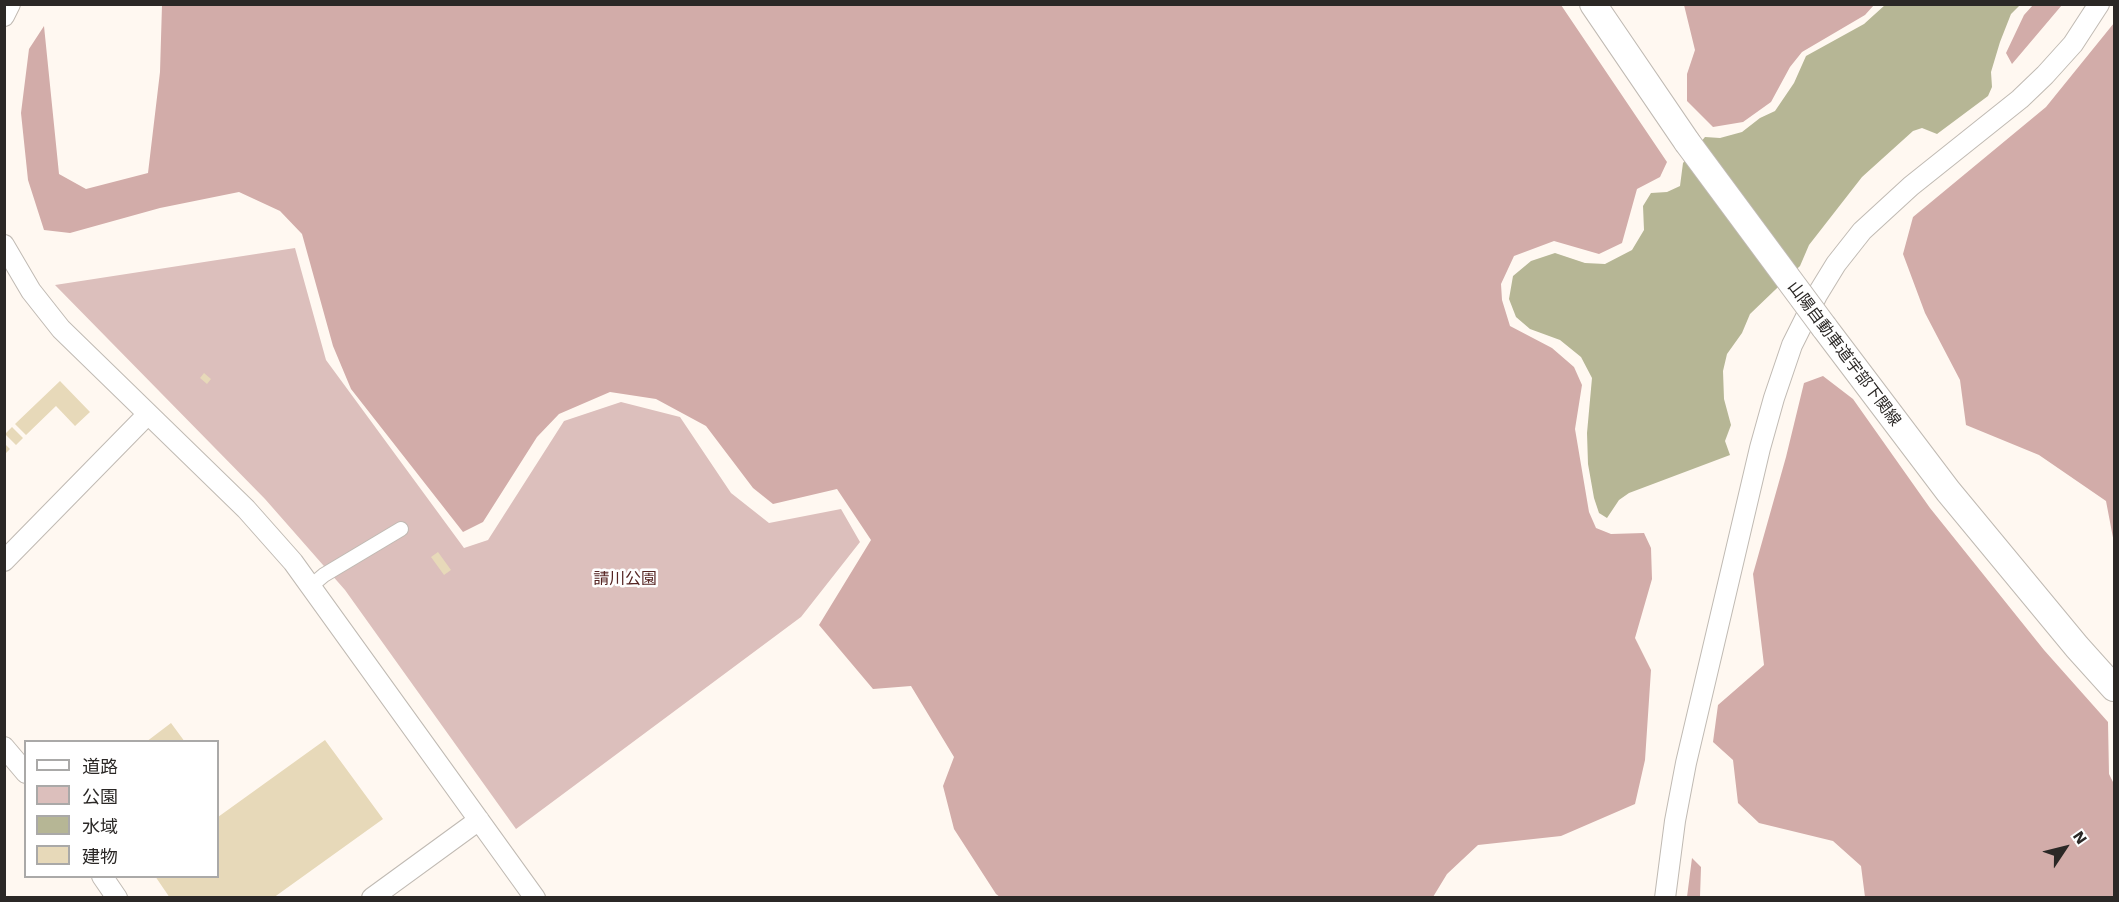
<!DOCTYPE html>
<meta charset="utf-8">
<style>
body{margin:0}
#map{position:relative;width:2119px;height:902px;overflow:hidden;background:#fff8f1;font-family:"Work Sans","Noto Sans JP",sans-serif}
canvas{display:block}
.frame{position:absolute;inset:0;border:6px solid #2b2826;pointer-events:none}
.legend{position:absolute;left:24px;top:740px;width:195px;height:138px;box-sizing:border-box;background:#fff;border:2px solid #aaa9a8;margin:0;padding:8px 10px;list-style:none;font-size:18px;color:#2b2826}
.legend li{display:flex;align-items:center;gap:12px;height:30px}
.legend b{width:30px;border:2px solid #aaa9a8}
.north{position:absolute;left:2035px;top:818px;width:60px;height:60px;-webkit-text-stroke:4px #fff;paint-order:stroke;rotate:55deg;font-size:16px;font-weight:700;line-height:24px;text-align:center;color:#2b2826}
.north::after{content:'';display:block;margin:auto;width:21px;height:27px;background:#2b2826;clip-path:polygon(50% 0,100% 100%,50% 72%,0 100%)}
</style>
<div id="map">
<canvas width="2119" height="902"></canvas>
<div class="frame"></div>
<ul class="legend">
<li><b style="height:8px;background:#fff"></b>道路</li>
<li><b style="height:16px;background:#dcbfbc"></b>公園</li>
<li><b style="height:16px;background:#b6b695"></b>水域</li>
<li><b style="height:16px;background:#e7d9b9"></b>建物</li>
</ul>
<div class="north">N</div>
</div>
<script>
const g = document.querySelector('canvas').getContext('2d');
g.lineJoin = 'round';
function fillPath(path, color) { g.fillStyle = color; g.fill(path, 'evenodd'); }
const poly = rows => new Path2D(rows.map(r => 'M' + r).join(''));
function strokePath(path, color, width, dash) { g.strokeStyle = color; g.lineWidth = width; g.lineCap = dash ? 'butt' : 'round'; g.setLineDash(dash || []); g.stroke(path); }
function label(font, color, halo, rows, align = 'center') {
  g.font = font + ' "Work Sans","Noto Sans JP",sans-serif'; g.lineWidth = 5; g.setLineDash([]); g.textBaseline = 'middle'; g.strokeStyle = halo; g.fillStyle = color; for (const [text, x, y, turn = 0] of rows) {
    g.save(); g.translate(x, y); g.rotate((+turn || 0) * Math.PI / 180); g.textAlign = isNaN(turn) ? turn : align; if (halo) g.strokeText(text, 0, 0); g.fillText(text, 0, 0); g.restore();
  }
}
const green = poly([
 [295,248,326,360,464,548,488,540,564,421,621,402,680,417,731,493,769,523,841,509,860,542,801,617,516,829,345,590,265,499,55,285]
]);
const forest = poly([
 [162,5,1561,5,1667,162,1660,177,1637,189,1622,243,1599,254,1554,241,1514,256,1501,284,1502,300,1510,326,1552,348,1574,367,1582,385,1575,429,1589,512,1596,528,1611,534,1644,533,1651,548,1652,579,1635,638,1651,670,1645,760,1635,804,1561,836,1478,845,1447,874,1433,897,1000,897,996,894,954,829,943,786,954,757,911,686,873,689,819,625,871,540,837,489,773,504,753,488,706,426,656,399,610,392,559,414,537,437,483,522,463,532,351,389,333,346,302,234,280,211,239,192,160,208,70,233,44,230,28,180,21,113,29,49,44,26,59,174,86,189,148,173,160,72],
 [1684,5,1684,4,1874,5,1865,15,1802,52,1790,67,1771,102,1743,122,1713,127,1687,101,1687,74,1695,50],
 [2033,5,2062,5,2012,64,2006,53,2024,15],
 [2114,23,2114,543,2106,501,2039,455,1966,425,1960,380,1925,313,1903,254,1913,217,2046,107],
 [1823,376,1853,399,1930,508,2044,650,2108,722,2109,774,2114,784,2114,897,1865,897,1861,866,1833,841,1759,823,1738,803,1733,760,1713,742,1718,705,1764,665,1753,574,1786,457,1804,383],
 [1692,858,1701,867,1700,897,1687,897]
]);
const water = poly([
 [1885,5,2020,5,2011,14,2000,42,1991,72,1992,87,1988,96,1937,134,1922,128,1913,131,1862,177,1809,245,1800,266,1750,314,1742,333,1727,354,1723,371,1724,399,1731,425,1725,441,1730,455,1629,493,1619,500,1607,518,1599,513,1594,498,1588,464,1587,433,1592,378,1581,357,1560,340,1530,329,1516,317,1509,299,1513,276,1531,261,1555,253,1585,263,1605,264,1632,250,1644,230,1643,206,1651,193,1667,192,1680,186,1683,163,1705,137,1720,138,1742,132,1760,118,1775,111,1794,83,1806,56,1864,24]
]);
const building = poly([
 [204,373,211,379,207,384,200,378],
 [60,381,90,412,75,426,56,406,26,435,15,424],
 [12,427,23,438,16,445,5,434],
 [4,443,10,449,4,455],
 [438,552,451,570,444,575,431,557],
 [171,723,185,742,146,742],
 [325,740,383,819,273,898,170,898,155,876,218,876,218,817]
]);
const street = poly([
 [311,586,324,575,401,529]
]);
const secondary = poly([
 [4,16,10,4],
 [4,245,31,291,61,329,246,509,293,562,535,898],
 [4,561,148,414],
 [4,747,26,773],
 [102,876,117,898],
 [372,898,479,820],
 [1665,898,1675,821,1686,763,1760,448,1774,398,1792,345,1817,295,1836,264,1862,231,1911,186,2020,99,2045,75,2073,44,2099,4]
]);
const highway = poly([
 [1593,4,1687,142],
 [1824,327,1948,491,2077,647,2114,688]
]);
const highwayBridge = poly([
 [1687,142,1824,327]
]);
const streetNames = [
 ["山陽自動車道宇部下関線",1844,354,53]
];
const parkNames = [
 ["請川公園",625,579]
];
fillPath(green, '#dcbfbc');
fillPath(forest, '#d2aca9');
fillPath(water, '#b6b695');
fillPath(building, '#e7d9b9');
strokePath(street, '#c0bab3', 16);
strokePath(secondary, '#c0bab3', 22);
strokePath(highway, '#c0bab3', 28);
strokePath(street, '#fff', 14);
strokePath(secondary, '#fff', 20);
strokePath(highway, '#fff', 26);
strokePath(highwayBridge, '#c0bab3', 28, []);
strokePath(highwayBridge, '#fff', 26);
label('16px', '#2b2826', '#fff', streetNames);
label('16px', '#562523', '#fff', parkNames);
</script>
